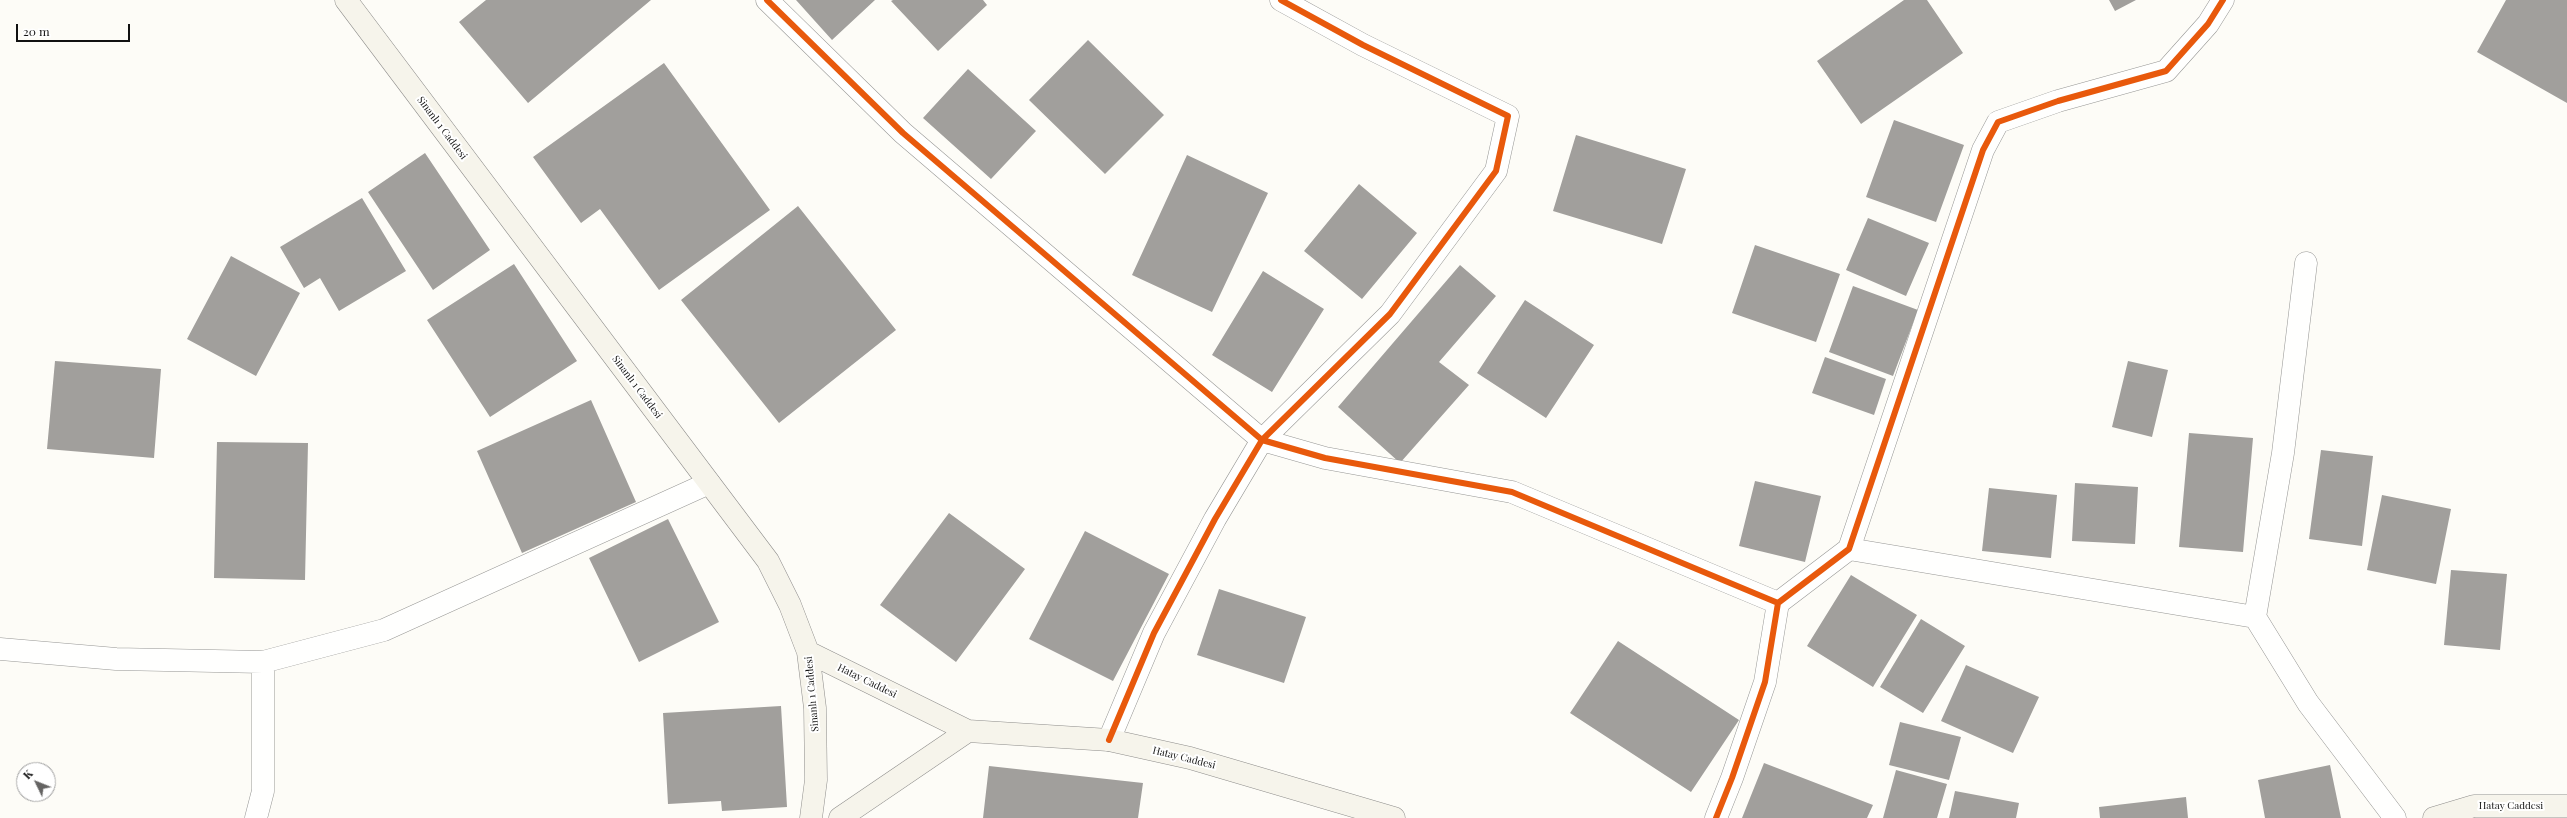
<!DOCTYPE html>
<meta charset="utf-8">
<style>
body{margin:0}
#map{position:relative;width:2567px;height:818px;overflow:hidden;background:#fdfcf7;font-family:"Playfair Display",serif}
canvas{display:block}
.north{position:absolute;left:16px;top:762px;width:40px;height:40px;box-sizing:border-box;background:#fff;border:1px solid #a0a0a0;border-radius:50%;rotate:313deg;font-size:11px;font-weight:700;line-height:16px;text-align:center;color:#111}
.north::after{content:'';display:block;margin:auto;width:14px;height:18px;background:#646362;clip-path:polygon(50% 0,100% 100%,50% 72%,0 100%)}
.scale{position:absolute;left:16px;top:24px;width:114px;height:18px;box-sizing:border-box;border:2px solid #111;border-top:0;padding-left:5px;font-size:12px;line-height:14px;white-space:nowrap;color:#111;-webkit-text-stroke:3px #fff;paint-order:stroke}
</style>
<div id="map">
<canvas width="2567" height="818"></canvas>
<div class="north">K</div>
<div class="scale">20 m</div>
</div>
<script>
const g = document.querySelector('canvas').getContext('2d');
g.lineJoin = 'round';
function fillPath(path, color) { g.fillStyle = color; g.fill(path, 'evenodd'); }
const poly = rows => new Path2D(rows.map(r => 'M' + r).join(''));
function strokePath(path, color, width, dash) { g.strokeStyle = color; g.lineWidth = width; g.lineCap = dash ? 'butt' : 'round'; g.setLineDash(dash || []); g.stroke(path); }
function label(font, color, halo, rows, align = 'center') {
  g.font = font + ' "Playfair Display",serif'; g.lineWidth = 4; g.setLineDash([]); g.textBaseline = 'middle'; g.strokeStyle = halo; g.fillStyle = color; for (const [text, x, y, turn = 0] of rows) {
    g.save(); g.translate(x, y); g.rotate((+turn || 0) * Math.PI / 180); g.textAlign = isNaN(turn) ? turn : align; if (halo) g.strokeText(text, 0, 0); g.fillText(text, 0, 0); g.restore();
  }
}
const building = poly([
 [486,0,651,0,528,103,459,22],
 [796,0,875,0,832,40],
 [893,0,983,0,987,5,938,51,891,1],
 [1904,0,1927,0,1963,53,1861,124,1817,61],
 [2109,0,2136,0,2115,11],
 [2506,0,2567,0,2567,103,2477,52],
 [1088,40,1164,115,1105,174,1029,100],
 [664,63,770,210,659,290,600,209,581,223,533,157],
 [968,69,1036,131,991,179,923,118],
 [1894,120,1964,145,1936,222,1866,197],
 [1576,135,1686,169,1662,244,1553,211],
 [425,153,490,250,433,290,368,192],
 [1187,155,1268,193,1212,312,1132,275],
 [1359,184,1417,233,1362,299,1304,251],
 [362,198,406,271,339,311,320,278,304,288,280,247],
 [798,206,896,330,779,423,681,300],
 [1868,218,1929,243,1906,296,1846,270],
 [1755,245,1840,274,1816,342,1732,313],
 [231,256,300,293,256,376,187,339],
 [514,264,577,361,490,417,427,320],
 [1460,265,1496,296,1439,362,1469,385,1400,463,1338,407],
 [1263,271,1324,309,1272,392,1212,355],
 [1853,286,1918,310,1893,376,1829,352],
 [1525,300,1594,345,1546,418,1477,373],
 [1825,357,1886,379,1874,415,1812,393],
 [55,361,161,369,154,458,47,449],
 [2128,361,2168,370,2152,437,2112,427],
 [591,400,636,502,522,553,477,451],
 [2189,433,2253,438,2243,552,2179,547],
 [217,442,308,443,305,580,214,578],
 [2321,450,2373,456,2362,546,2309,539],
 [1755,481,1821,496,1805,562,1739,546],
 [2075,483,2138,487,2135,544,2072,541],
 [1989,488,2057,495,2051,558,1982,551],
 [2382,495,2451,509,2436,584,2367,570],
 [949,513,1025,569,956,662,880,605],
 [668,519,719,622,639,662,589,558],
 [1085,531,1169,574,1113,681,1029,639],
 [2451,570,2507,574,2500,650,2444,645],
 [1851,575,1917,615,1873,687,1807,646],
 [1219,589,1306,617,1284,683,1197,655],
 [1921,619,1965,646,1923,713,1880,687],
 [1618,641,1739,720,1691,792,1570,713],
 [1966,665,2039,697,2013,753,1941,721],
 [781,706,787,807,722,811,721,801,668,804,663,713],
 [1900,722,1961,737,1949,780,1889,765],
 [1764,763,1873,805,1867,818,1742,818],
 [2330,765,2341,818,2265,818,2258,780],
 [989,766,1143,783,1138,818,983,818],
 [1896,770,1947,784,1937,818,1883,818],
 [1955,791,2019,803,2016,818,1949,818],
 [2186,797,2188,818,2100,818,2099,807]
]);
const street = poly([
 [767,0,903,133,1262,440,1325,458,1512,492,1778,603],
 [2306,263,2283,453,2255,617,2308,703,2395,818],
 [1849,549,2255,617],
 [0,649,116,659,263,662,384,630,709,483],
 [1109,740,1154,633,1215,519,1262,440,1390,314,1496,171,1508,116,1363,45,1281,0],
 [256,818,263,791,263,662],
 [1716,818,1732,778,1765,682,1778,603,1849,549,1983,150,1998,122,2058,101,2166,71,2208,24,2223,0]
]);
const secondary = poly([
 [346,0,768,561,790,605,808,652,815,708,816,780,811,818],
 [808,652,968,731,840,818],
 [968,731,1109,740,1190,758,1394,818],
 [2434,818,2474,806,2567,806]
]);
const cycleway = poly([
 [767,0,903,133,1262,440,1325,458,1512,492,1778,603],
 [1109,740,1154,633,1215,519,1262,440,1390,314,1496,171,1508,116,1363,45,1281,0],
 [1716,818,1732,778,1765,682,1778,603,1849,549,1983,150,1998,122,2058,101,2166,71,2208,24,2223,0]
]);
const streetNames = [
 ["Sinanlı 1 Caddesi",442,128,53],
 ["Sinanlı 1 Caddesi",637,387,53],
 ["Hatay Caddesi",867,681,26],
 ["Sinanlı 1 Caddesi",812,694,-95],
 ["Hatay Caddesi",1184,758,14],
 ["Hatay Caddesi",2511,806]
];
fillPath(building, '#a19f9c');
strokePath(street, '#979795', 23);
strokePath(secondary, '#8e8d8b', 23);
strokePath(street, '#fffffe', 22);
strokePath(secondary, '#f6f4eb', 22);
strokePath(cycleway, '#e8590c', 6);
label('10px', '#111', '#fff', streetNames);
</script>
